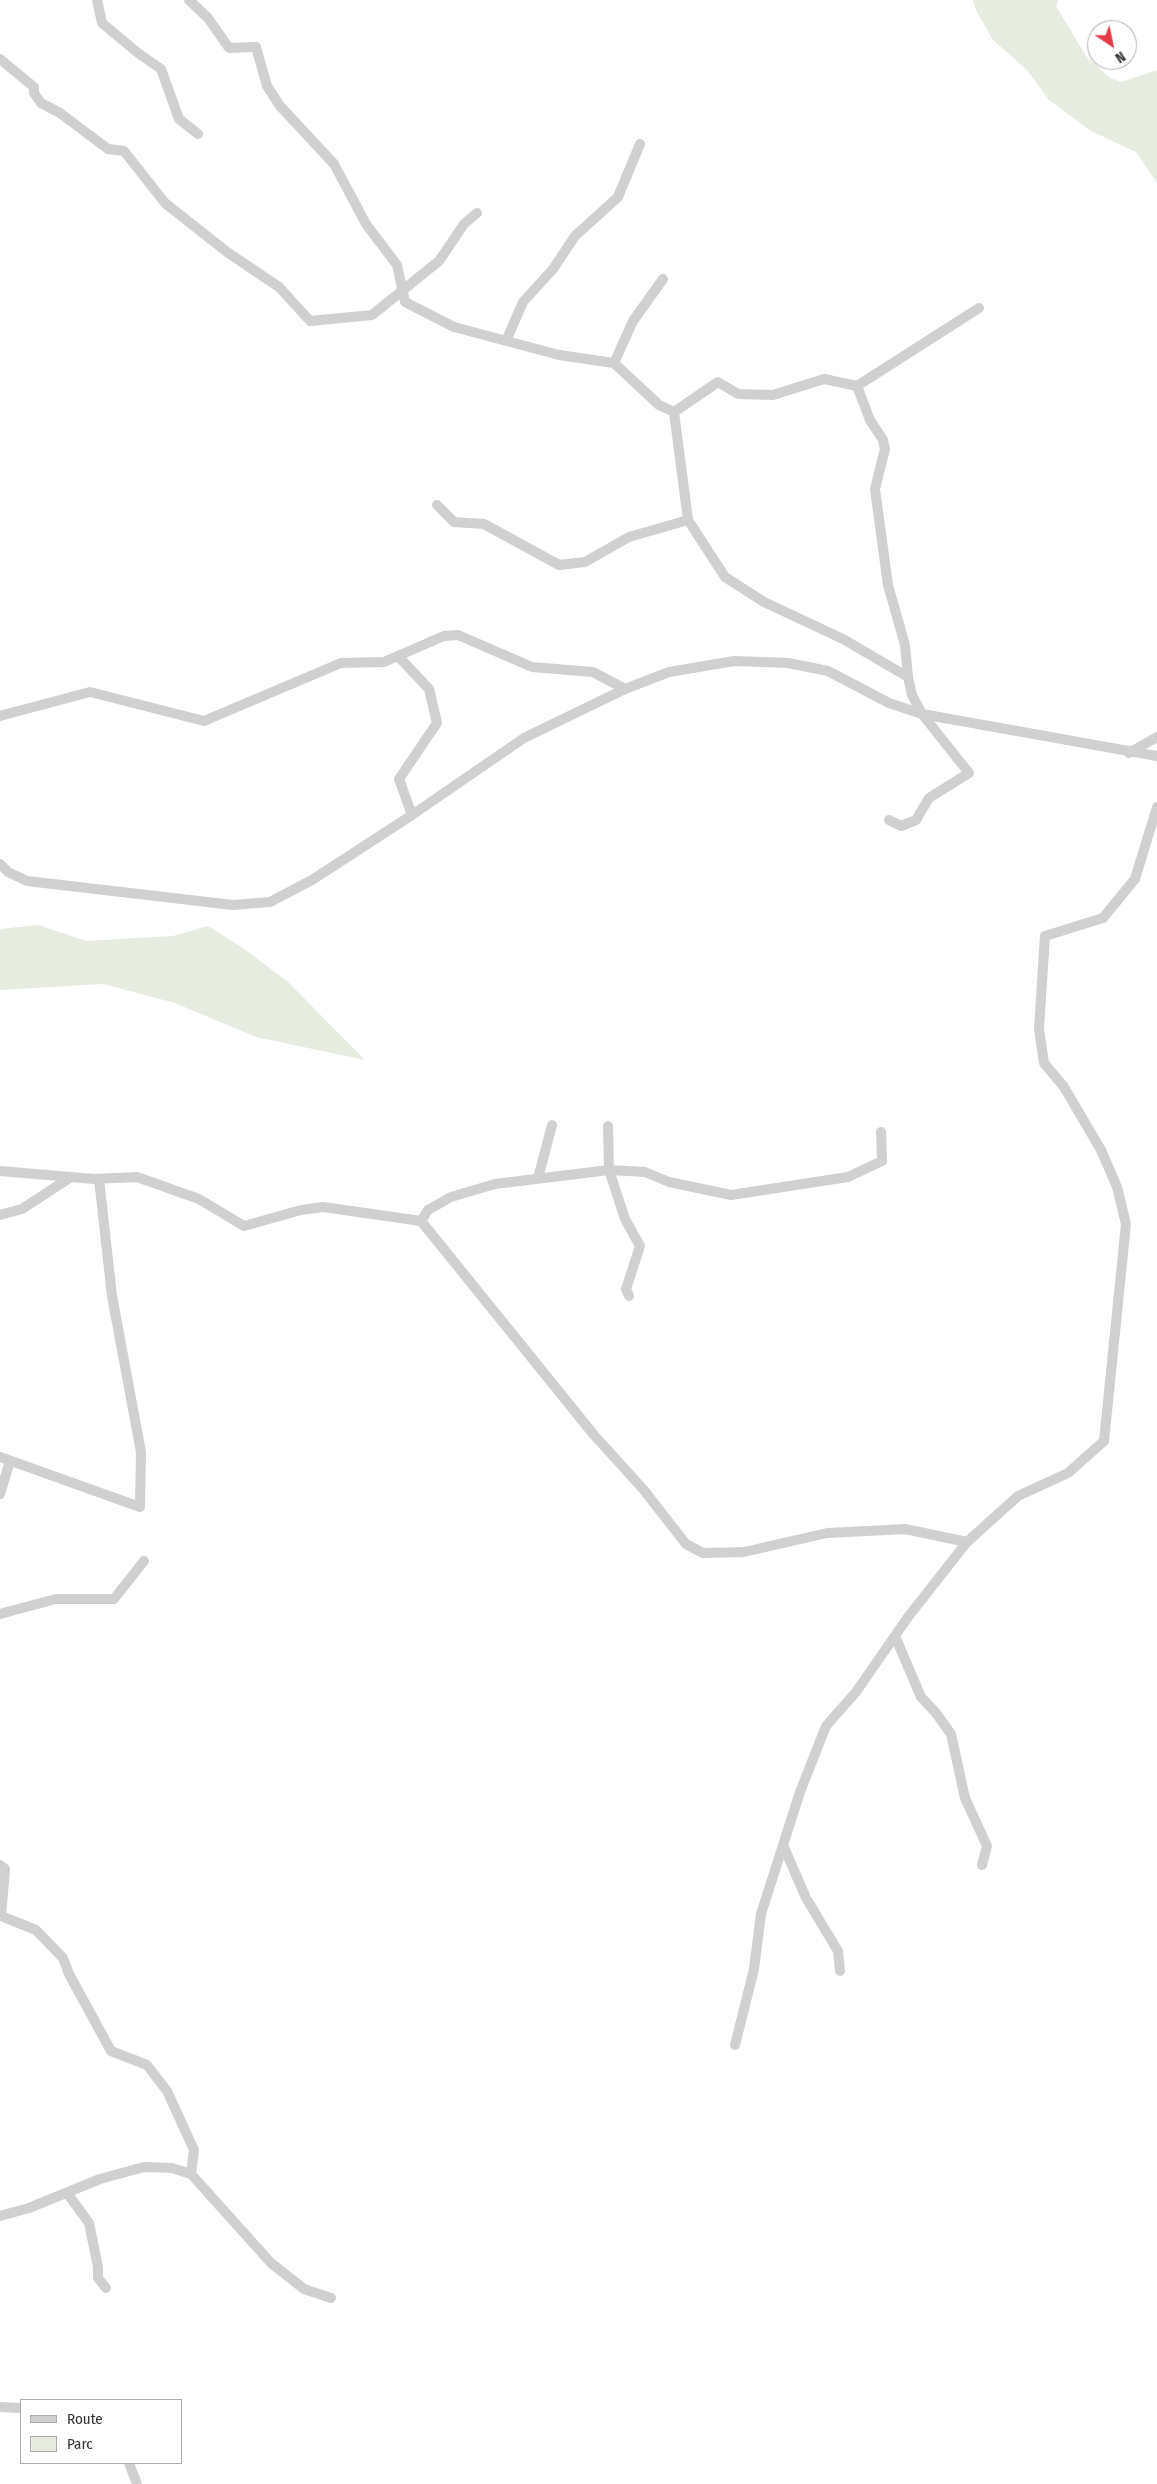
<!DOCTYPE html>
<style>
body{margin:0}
#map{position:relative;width:1157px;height:2484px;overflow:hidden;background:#fff;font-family:"Fira Sans Condensed",sans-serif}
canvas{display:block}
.legend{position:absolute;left:20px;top:2399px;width:162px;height:65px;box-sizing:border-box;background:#fff;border:1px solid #adadad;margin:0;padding:6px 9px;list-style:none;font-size:15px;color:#333}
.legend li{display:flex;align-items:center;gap:10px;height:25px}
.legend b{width:25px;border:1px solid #adadad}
.north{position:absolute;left:1087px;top:20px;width:50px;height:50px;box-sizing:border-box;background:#fff;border:1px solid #adadad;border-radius:50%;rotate:146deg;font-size:14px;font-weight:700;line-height:20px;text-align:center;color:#333}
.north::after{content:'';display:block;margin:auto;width:18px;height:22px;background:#e63946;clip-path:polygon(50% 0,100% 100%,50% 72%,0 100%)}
</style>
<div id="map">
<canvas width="1157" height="2484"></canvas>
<ul class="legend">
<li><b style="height:6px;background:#d0d0d0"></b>Route</li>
<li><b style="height:14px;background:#e6ecdf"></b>Parc</li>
</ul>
<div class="north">N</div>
</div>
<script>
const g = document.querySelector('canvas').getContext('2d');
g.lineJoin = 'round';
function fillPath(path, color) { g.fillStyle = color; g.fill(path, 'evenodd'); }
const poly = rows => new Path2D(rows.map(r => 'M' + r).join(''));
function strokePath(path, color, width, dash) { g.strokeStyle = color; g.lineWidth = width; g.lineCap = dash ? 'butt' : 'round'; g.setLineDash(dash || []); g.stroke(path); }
const green = poly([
 [973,0,1058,0,1056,6,1086,56,1110,78,1121,82,1157,70,1157,183,1136,152,1091,131,1049,100,1027,70,993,40,976,10],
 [38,925,86,941,173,936,208,926,243,948,288,982,365,1060,256,1037,175,1003,103,984,0,990,0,929]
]);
const minor = poly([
 [97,0,102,23,138,53,161,69,179,119,198,134],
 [189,0,208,18,229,48,256,47,267,86,280,106,334,164,366,224,397,265,405,302,454,327,559,355,614,363,659,405,674,412,688,520,725,577,764,602,843,639,908,677,912,695,922,714,969,773,929,798,916,820,901,826,889,820],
 [0,59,34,87,34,93,41,103,60,113,108,149,124,151,165,203,227,252,279,287,310,321,372,315,439,261,464,224,477,213],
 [506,341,523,302,553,269,575,236,618,197,640,144],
 [614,363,633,321,663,279],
 [857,386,979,308],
 [674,412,718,382,738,394,773,395,824,379,857,386,870,420,883,440,885,449,875,489,888,585,905,645,908,677],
 [437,505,454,522,484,524,559,565,585,562,629,537,688,520],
 [398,656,429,689,437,723,399,779,412,815],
 [0,716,90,692,204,721,341,663,384,662,444,636,458,635,532,667,593,672,625,689],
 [1129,753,1157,737],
 [0,864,8,872,27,881,233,905,270,902,312,880,412,815,524,738,625,689,669,672,734,661,788,663,828,671,889,703,922,714,1157,756],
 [608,1126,609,1170,625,1219,640,1246,626,1289,629,1296],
 [0,1171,94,1179,137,1177,199,1199,244,1226,301,1210,323,1207,421,1221,594,1435,643,1489,686,1544,703,1553,744,1552,827,1533,905,1529,967,1542,908,1617,856,1692,826,1726,800,1792,761,1914,754,1969,735,2045],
 [538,1178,552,1125],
 [0,1215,22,1209,71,1177],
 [421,1221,428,1210,451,1197,495,1184,609,1170,645,1172,669,1182,731,1195,848,1177,882,1161,881,1132],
 [0,1457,140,1507,141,1452,112,1296,99,1179],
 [0,1494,10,1461],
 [967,1542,1018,1496,1068,1473,1104,1441,1126,1224,1117,1187,1101,1150,1064,1087,1044,1063,1039,1029,1045,936,1103,918,1135,879,1157,807],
 [0,1614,56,1599,114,1599,144,1561],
 [895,1636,921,1697,936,1713,951,1734,965,1798,987,1846,982,1865],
 [783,1845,806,1898,838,1951,840,1971],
 [0,1865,5,1869,1,1916,36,1930,63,1958,69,1974,111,2051,147,2065,167,2091,194,2150,191,2174],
 [67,2193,89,2223,98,2267,98,2278,106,2288],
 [0,2216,29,2208,100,2179,144,2167,172,2168,191,2174,271,2263,304,2289,331,2298],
 [0,2407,21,2408],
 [129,2463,137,2484]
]);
fillPath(green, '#e6ecdf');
strokePath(minor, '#d0d0d0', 10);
</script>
